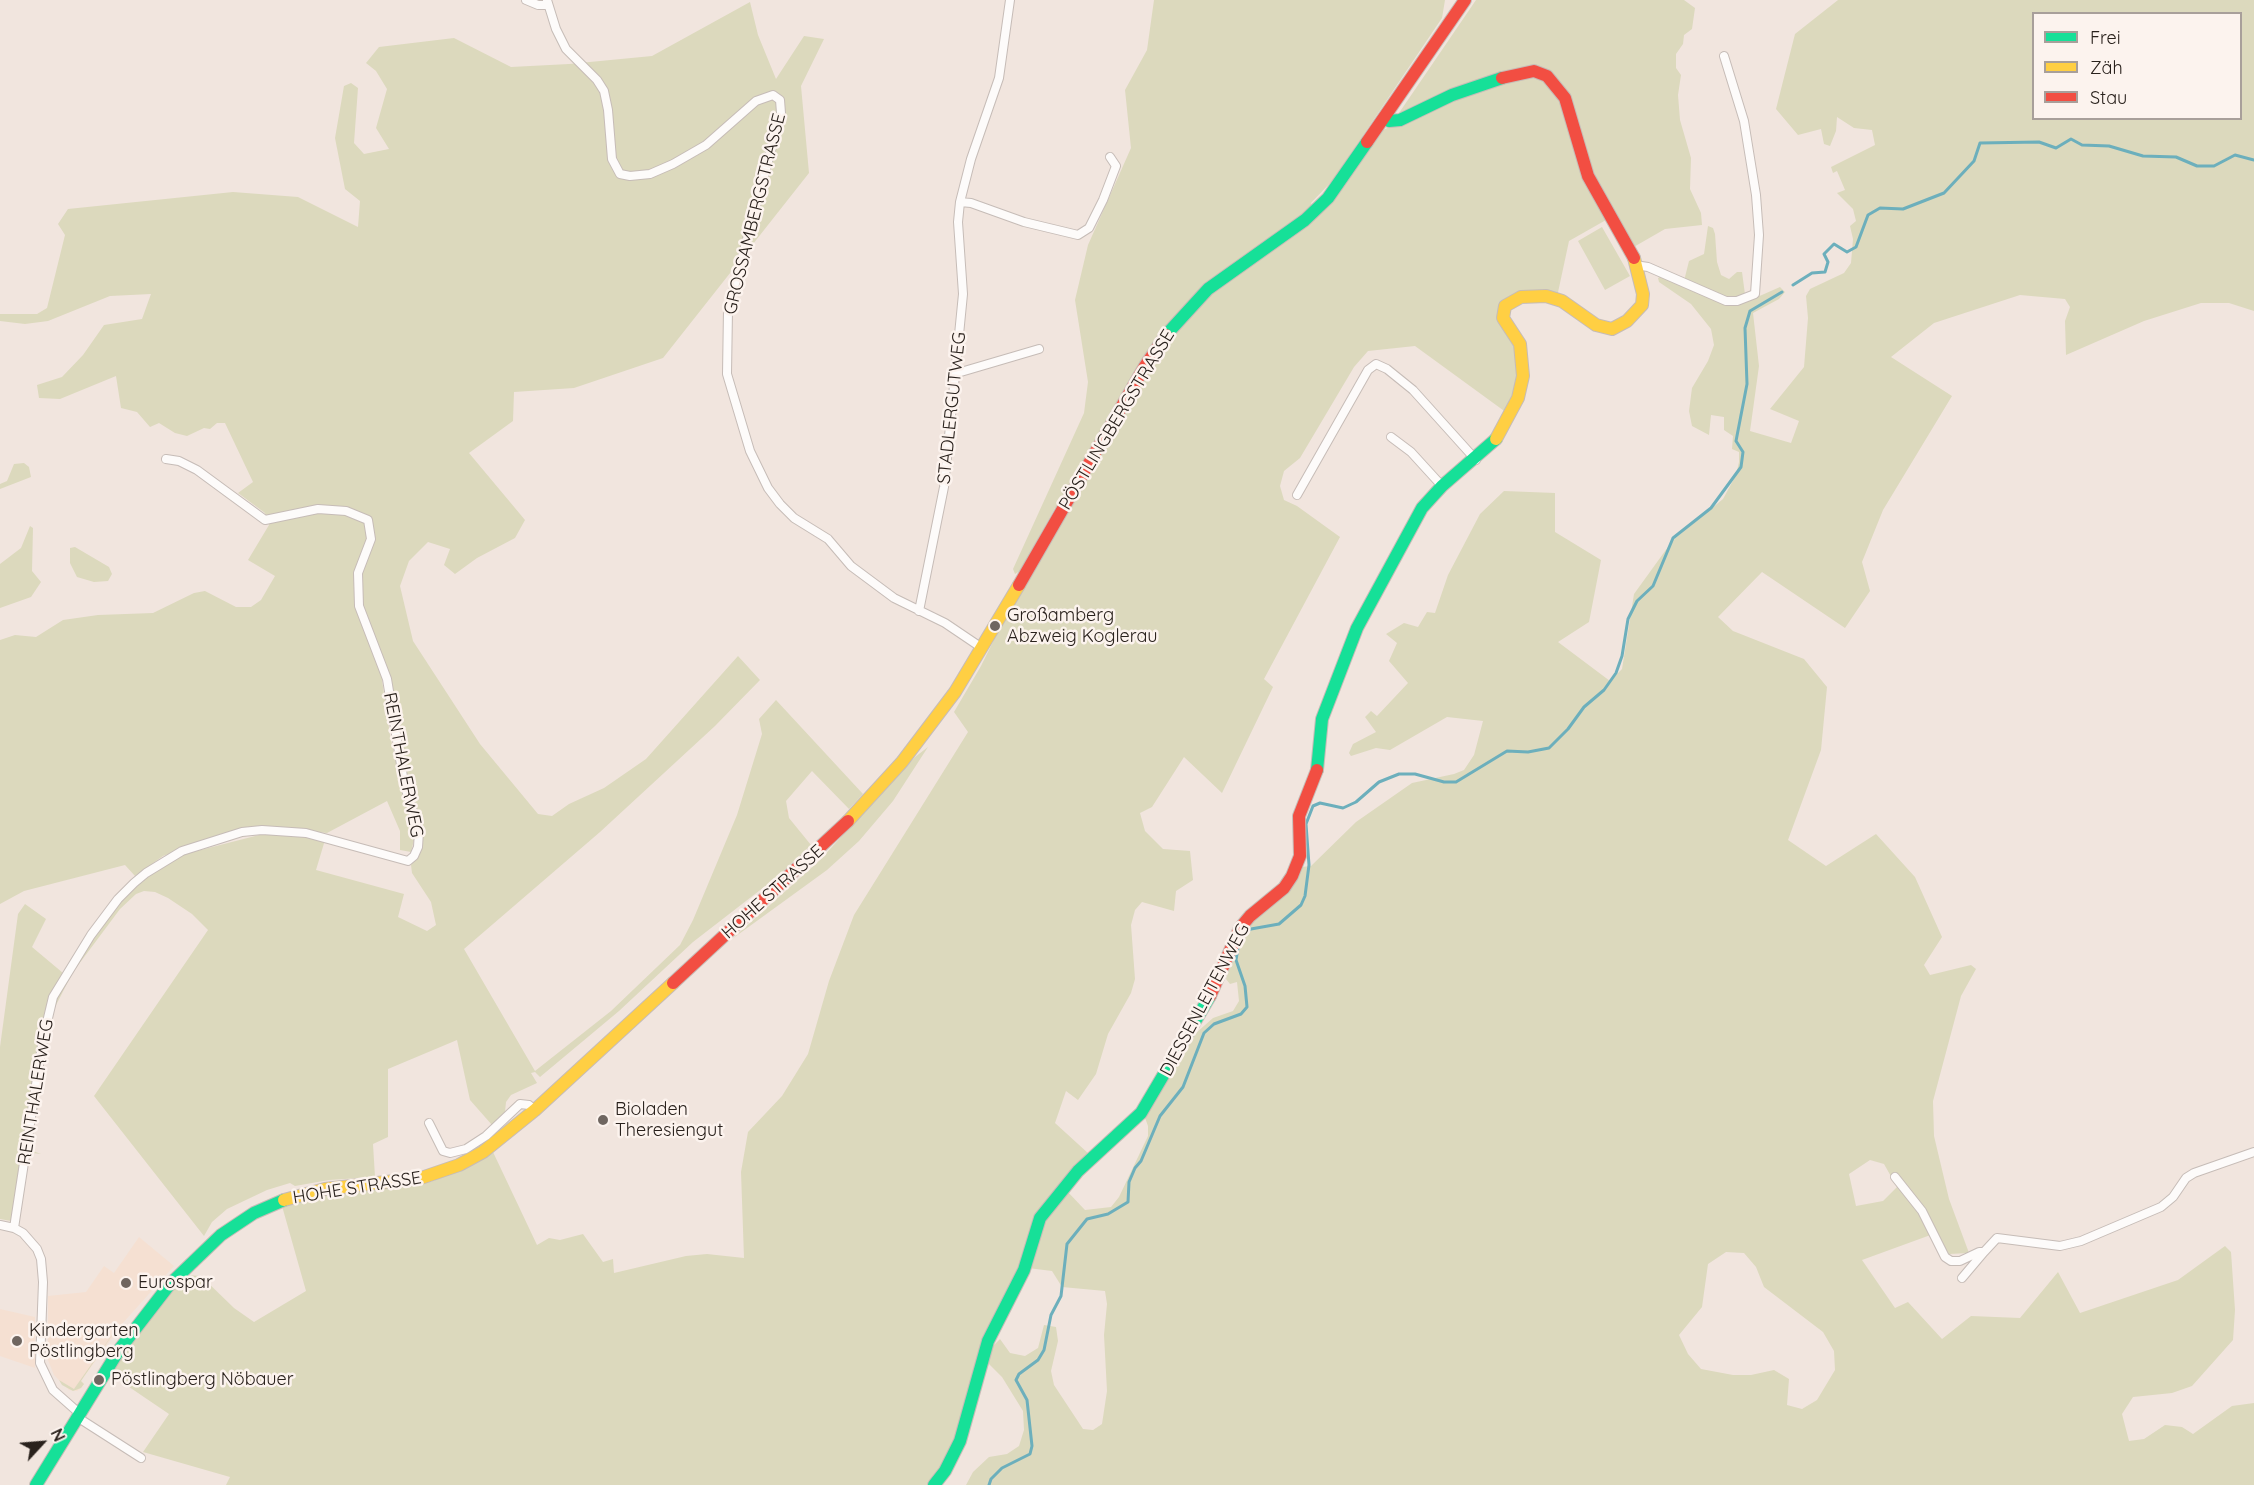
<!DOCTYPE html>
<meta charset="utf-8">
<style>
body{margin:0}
#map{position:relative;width:2254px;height:1485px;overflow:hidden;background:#f1e5de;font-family:Quicksand,sans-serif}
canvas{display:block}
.legend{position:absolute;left:2032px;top:12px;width:210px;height:108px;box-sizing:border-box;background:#fcf3ee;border:2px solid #a89f9a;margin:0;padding:8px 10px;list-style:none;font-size:18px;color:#29211c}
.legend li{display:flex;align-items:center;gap:12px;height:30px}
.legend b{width:30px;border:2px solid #a89f9a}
.north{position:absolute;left:12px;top:1413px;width:60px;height:60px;-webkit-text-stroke:4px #fcf3ee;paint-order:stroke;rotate:64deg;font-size:16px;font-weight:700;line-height:24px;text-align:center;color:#29211c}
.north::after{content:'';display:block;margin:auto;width:21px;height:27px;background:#29211c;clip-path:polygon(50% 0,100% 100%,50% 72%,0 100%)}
</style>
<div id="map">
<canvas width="2254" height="1485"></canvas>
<ul class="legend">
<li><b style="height:8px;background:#16e098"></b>Frei</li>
<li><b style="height:8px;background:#ffcf43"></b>Zäh</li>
<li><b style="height:8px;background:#f24e42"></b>Stau</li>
</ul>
<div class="north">N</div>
</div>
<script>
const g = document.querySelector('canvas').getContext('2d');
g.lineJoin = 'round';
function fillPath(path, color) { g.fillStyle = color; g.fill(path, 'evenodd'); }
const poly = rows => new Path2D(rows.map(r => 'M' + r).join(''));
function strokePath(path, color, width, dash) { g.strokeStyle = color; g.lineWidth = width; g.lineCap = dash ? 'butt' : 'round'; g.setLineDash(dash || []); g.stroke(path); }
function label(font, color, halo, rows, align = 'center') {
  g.font = font + ' Quicksand,sans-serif'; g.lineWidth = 5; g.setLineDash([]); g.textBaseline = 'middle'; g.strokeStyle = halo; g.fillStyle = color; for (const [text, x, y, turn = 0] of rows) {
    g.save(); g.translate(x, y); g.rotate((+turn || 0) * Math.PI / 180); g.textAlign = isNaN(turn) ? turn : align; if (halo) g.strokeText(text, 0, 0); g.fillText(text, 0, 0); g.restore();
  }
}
const built = poly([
 [139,1237,174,1266,122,1324,81,1381,84,1384,81,1388,77,1391,69,1390,54,1375,48,1360,48,1296,86,1292,104,1266,114,1273],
 [0,1309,35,1317,35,1368,0,1356]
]);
const green = poly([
 [1154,0,1445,0,1442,18,1333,180,1311,203,1317,215,1340,191,1383,130,1432,108,1512,78,1540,76,1557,91,1606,220,1569,241,1557,297,1519,294,1503,314,1518,354,1520,370,1507,413,1415,346,1368,351,1354,367,1300,458,1284,471,1280,486,1284,500,1297,506,1340,537,1264,679,1273,687,1222,793,1184,757,1152,807,1140,813,1145,831,1163,849,1190,851,1193,880,1176,891,1174,911,1142,902,1135,910,1131,925,1135,979,1131,993,1108,1034,1096,1074,1078,1100,1066,1091,1055,1123,1089,1154,1029,1243,958,1439,930,1485,226,1485,230,1477,143,1452,169,1414,110,1374,145,1324,185,1275,201,1276,234,1308,254,1322,306,1291,282,1206,312,1198,430,1182,456,1172,493,1152,537,1245,549,1238,560,1240,583,1234,603,1262,613,1259,614,1273,686,1256,707,1254,744,1258,741,1172,748,1132,782,1096,808,1054,829,981,854,915,968,732,954,712,981,666,1061,505,1055,508,1020,571,1015,574,1013,569,1084,413,1088,382,1075,300,1088,245,1131,148,1125,90,1147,50],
 [1476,0,1684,0,1695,8,1692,29,1684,35,1683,44,1676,54,1676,68,1681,75,1678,95,1680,120,1691,158,1690,189,1701,213,1702,225,1665,229,1632,248,1597,187,1579,126,1542,69,1399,113],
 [1838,0,2254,0,2254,311,2229,303,2201,303,2144,321,2066,355,2065,321,2070,307,2065,299,2020,295,1934,323,1891,357,1952,396,1883,510,1862,562,1870,591,1845,628,1762,572,1718,617,1733,631,1804,659,1827,687,1821,750,1788,840,1826,866,1876,834,1915,877,1942,937,1924,965,1930,975,1971,965,1976,969,1961,996,1933,1101,1934,1136,1949,1199,1969,1253,1949,1254,1936,1233,1862,1260,1895,1308,1908,1302,1942,1339,1971,1316,2020,1318,2058,1272,2080,1313,2178,1280,2225,1246,2231,1252,2235,1310,2233,1340,2192,1386,2172,1393,2133,1397,2122,1414,2129,1441,2144,1439,2165,1425,2182,1427,2193,1434,2232,1406,2254,1403,2254,1485,966,1485,973,1472,989,1457,1007,1454,1019,1446,1024,1430,1023,1411,1002,1377,987,1362,993,1346,1000,1339,1010,1353,1025,1356,1038,1348,1044,1325,1056,1327,1058,1341,1051,1371,1054,1385,1083,1429,1093,1430,1102,1424,1107,1391,1104,1335,1107,1304,1105,1291,1062,1287,1052,1271,1028,1268,1037,1231,1066,1190,1085,1210,1111,1207,1119,1197,1148,1136,1148,1126,1144,1115,1188,1040,1213,1018,1233,1011,1239,1001,1237,982,1230,984,1226,979,1242,931,1296,879,1302,867,1311,866,1356,822,1412,783,1454,774,1464,770,1474,755,1483,721,1447,717,1390,750,1376,748,1351,756,1349,753,1353,744,1376,732,1365,717,1371,711,1377,716,1408,683,1389,661,1397,643,1386,634,1404,623,1418,627,1427,612,1435,613,1448,575,1480,514,1504,491,1555,493,1555,532,1601,560,1589,622,1558,642,1610,681,1622,669,1634,594,1673,540,1723,499,1736,475,1739,462,1739,452,1732,449,1733,436,1724,430,1724,417,1711,415,1709,435,1692,426,1689,411,1692,388,1708,361,1714,345,1711,329,1691,304,1659,282,1658,278,1661,276,1684,281,1689,261,1704,254,1708,226,1713,228,1715,234,1717,262,1721,275,1729,279,1737,272,1742,272,1746,302,1780,287,1785,292,1779,299,1753,313,1759,366,1750,431,1791,443,1799,421,1770,409,1804,367,1808,318,1806,296,1810,289,1844,273,1851,263,1853,239,1850,226,1856,221,1853,209,1837,193,1845,190,1837,171,1833,173,1831,167,1875,145,1872,130,1854,128,1837,117,1836,131,1830,146,1824,144,1821,129,1798,135,1776,109,1795,34],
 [2034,14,2240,14,2240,118,2034,118],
 [1870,1160,1884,1164,1897,1187,1883,1201,1856,1206,1849,1174],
 [1726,1252,1744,1253,1756,1267,1764,1287,1823,1332,1834,1351,1835,1370,1817,1400,1802,1409,1787,1405,1789,1379,1774,1370,1751,1375,1733,1375,1701,1369,1688,1354,1679,1335,1702,1307,1708,1264],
 [750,2,758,35,776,79,804,36,824,39,801,86,809,173,663,358,574,388,514,392,513,421,469,453,525,520,515,538,477,558,455,574,444,565,450,549,428,542,409,561,400,586,413,641,480,744,538,814,552,816,569,804,604,788,646,759,738,656,760,680,715,726,600,832,464,949,535,1071,611,1011,680,945,693,920,737,815,762,734,759,719,776,700,863,794,849,809,812,771,786,801,789,818,811,845,777,877,693,942,619,1011,540,1077,535,1072,531,1073,537,1083,511,1095,506,1102,505,1112,492,1125,470,1100,457,1040,388,1069,388,1137,373,1144,375,1177,329,1180,295,1186,290,1183,267,1190,227,1209,212,1222,204,1236,94,1096,208,930,192,914,168,898,155,892,144,891,136,894,120,909,73,972,54,1009,48,1030,31,1144,33,1151,41,1154,33,1153,29,1145,48,1021,64,979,122,899,139,881,185,854,263,834,281,834,325,840,316,870,404,894,398,917,427,931,436,925,431,902,412,873,411,865,421,852,423,840,406,783,388,674,382,680,390,735,401,784,416,832,411,852,400,850,400,831,387,801,327,833,279,828,221,835,163,856,135,876,125,865,24,891,0,904,0,640,15,635,36,637,63,620,98,615,153,613,194,593,205,591,236,607,251,607,261,600,275,576,248,560,269,525,265,513,238,493,253,482,225,423,217,423,210,429,204,428,187,436,175,433,159,423,150,427,137,412,121,408,116,376,60,399,39,398,37,385,62,377,83,355,104,325,142,319,151,294,110,296,48,321,25,324,0,321,0,314,37,314,47,308,65,235,58,224,68,209,233,192,298,197,358,227,360,201,345,189,335,138,344,86,351,83,358,88,354,143,364,154,389,149,376,128,387,89,376,71,366,63,379,47,454,38,511,67,569,64,652,56],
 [1602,227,1630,276,1605,290,1578,241],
 [24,463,29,467,31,477,0,489,0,484,7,481,14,464],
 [30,526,33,528,32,571,41,582,31,597,0,608,0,564,21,548],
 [75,547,109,567,112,574,108,581,94,582,77,577,70,563,70,548],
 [928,747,893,801,859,841,827,870,732,939,819,861,915,757],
 [25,904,46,919,32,947,63,973,51,996,11,1221,0,1219,0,1047,18,914],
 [119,1325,81,1381,84,1384,81,1388,73,1391,62,1385,59,1380,74,1389]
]);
const stream = poly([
 [1793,285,1812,273,1825,272,1828,262,1824,254,1834,244,1847,252,1856,247,1868,215,1880,208,1903,209,1944,193,1974,161,1980,143,2039,142,2056,148,2071,139,2082,145,2109,146,2143,156,2176,157,2197,166,2214,166,2235,155,2254,160],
 [1243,934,1251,929,1279,924,1301,905,1305,896,1309,865,1306,824,1313,806,1320,803,1343,808,1356,802,1379,782,1399,774,1415,774,1444,782,1456,782,1507,751,1528,752,1549,748,1568,729,1584,707,1604,690,1616,673,1622,656,1628,619,1637,601,1653,586,1673,538,1711,508,1741,467,1743,452,1736,441,1747,384,1745,328,1750,311,1782,292],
 [989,1485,991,1479,1002,1468,1030,1454,1032,1446,1027,1400,1016,1380,1019,1374,1038,1360,1044,1350,1051,1315,1061,1296,1067,1244,1087,1219,1108,1214,1128,1202,1129,1182,1135,1168,1141,1161,1160,1116,1183,1087,1204,1033,1214,1024,1241,1014,1247,1007,1245,986,1236,960,1238,948]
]);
const street = poly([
 [526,0,538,5,548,5],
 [547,0,556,29,566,49,597,80,604,91,608,110,612,159,620,174,630,176,650,174,673,164,706,145,756,101,773,95,780,100,781,113,728,310,727,374,750,451,768,488,780,504,794,518,828,539,851,566,894,598,945,623,982,648],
 [960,202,971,203,1024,222,1078,235,1089,228,1103,200,1116,166,1110,157],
 [1635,265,1648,267,1726,301,1737,301,1755,294,1759,235,1756,195,1744,121,1724,56],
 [954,374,1039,349],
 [1391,437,1411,452,1442,486],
 [1297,495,1368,370,1376,364,1387,369,1413,390,1476,460],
 [919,611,944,487,963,294,958,222,960,202,971,159,999,78,1010,0],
 [429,1123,443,1151,450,1153,466,1149,486,1136,520,1104,529,1105,535,1110],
 [1895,1177,1922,1211,1945,1257,1951,1261,1960,1261,1979,1252,1984,1252,1997,1238,2060,1246,2081,1241,2161,1207,2173,1197,2186,1178,2194,1173,2254,1152],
 [0,1225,14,1228,23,1233,37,1249,41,1259,43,1282,40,1363,53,1390,79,1413],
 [14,1228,43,1039,53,997,91,935,118,899,134,883,146,873,182,851,242,832,262,830,306,833,408,861,414,856,418,847,419,831,404,783,387,679,359,606,358,573,371,539,368,520,346,511,318,509,265,520,197,470,179,461,166,459],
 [1962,1278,1984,1252],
 [77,1417,141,1458]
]);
const fast = poly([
 [1385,118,1389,121,1400,120,1452,95,1502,78],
 [1166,335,1208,289,1305,220,1328,198,1367,142],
 [1317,770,1322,719,1357,628,1422,508,1442,486,1496,439],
 [36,1485,119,1350,170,1284,221,1235,254,1213,284,1200],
 [934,1485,945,1471,960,1441,988,1341,1024,1270,1040,1218,1078,1171,1141,1113,1210,996]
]);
const slow = poly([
 [1496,439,1518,398,1523,376,1520,344,1503,318,1505,306,1521,297,1546,296,1562,301,1596,325,1612,329,1627,321,1642,305,1643,294,1634,258],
 [848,821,902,762,955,692,1019,585],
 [284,1200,325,1189,421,1178,459,1165,483,1152,535,1110,673,983]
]);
const jam = poly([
 [1502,78,1534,71,1547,76,1565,98,1588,176,1634,258],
 [1367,142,1465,0],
 [1019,585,1145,366,1166,335],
 [673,983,848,821],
 [1210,996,1240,928,1250,916,1284,888,1292,876,1300,856,1299,816,1317,770]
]);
const markers = [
 [995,626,6,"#6f6660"],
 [603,1120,6,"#6f6660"],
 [126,1283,6,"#6f6660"],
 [17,1341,6,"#6f6660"],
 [99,1380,6,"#6f6660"]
];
const streetNames = [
 ["GROSSAMBERGSTRASSE",755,214,-76],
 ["STADLERGUTWEG",952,408,-84],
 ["PÖSTLINGBERGSTRASSE",1117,420,-59],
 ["REINTHALERWEG",403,765,79],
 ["HOHE STRASSE",773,892,-42],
 ["DIESSENLEITENWEG",1205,1000,-62],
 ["REINTHALERWEG",36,1092,-81],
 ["HOHE STRASSE",357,1188,-9]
];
const poiNames = [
 ["Großamberg",1007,616],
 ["Abzweig Koglerau",1007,637],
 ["Bioladen",615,1110],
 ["Theresiengut",615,1131],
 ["Eurospar",138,1283],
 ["Kindergarten",29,1331],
 ["Pöstlingberg",29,1352],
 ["Pöstlingberg Nöbauer",111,1380]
];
fillPath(built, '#f5e0d2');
fillPath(green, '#dcd9bd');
strokePath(stream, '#6cafbc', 3);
strokePath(street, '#c6bcb7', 10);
strokePath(fast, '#c6bcb7', 14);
strokePath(slow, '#c6bcb7', 14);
strokePath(jam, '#c6bcb7', 14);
strokePath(street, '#fdfbfa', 8);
strokePath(fast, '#16e098', 12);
strokePath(slow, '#ffcf43', 12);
strokePath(jam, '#f24e42', 12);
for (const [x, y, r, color] of markers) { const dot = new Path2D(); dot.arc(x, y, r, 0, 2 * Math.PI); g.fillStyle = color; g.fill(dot); strokePath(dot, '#fcf3ee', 2); }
label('18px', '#29211c', '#fcf3ee', streetNames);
label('18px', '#29211c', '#fcf3ee', poiNames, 'left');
</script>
